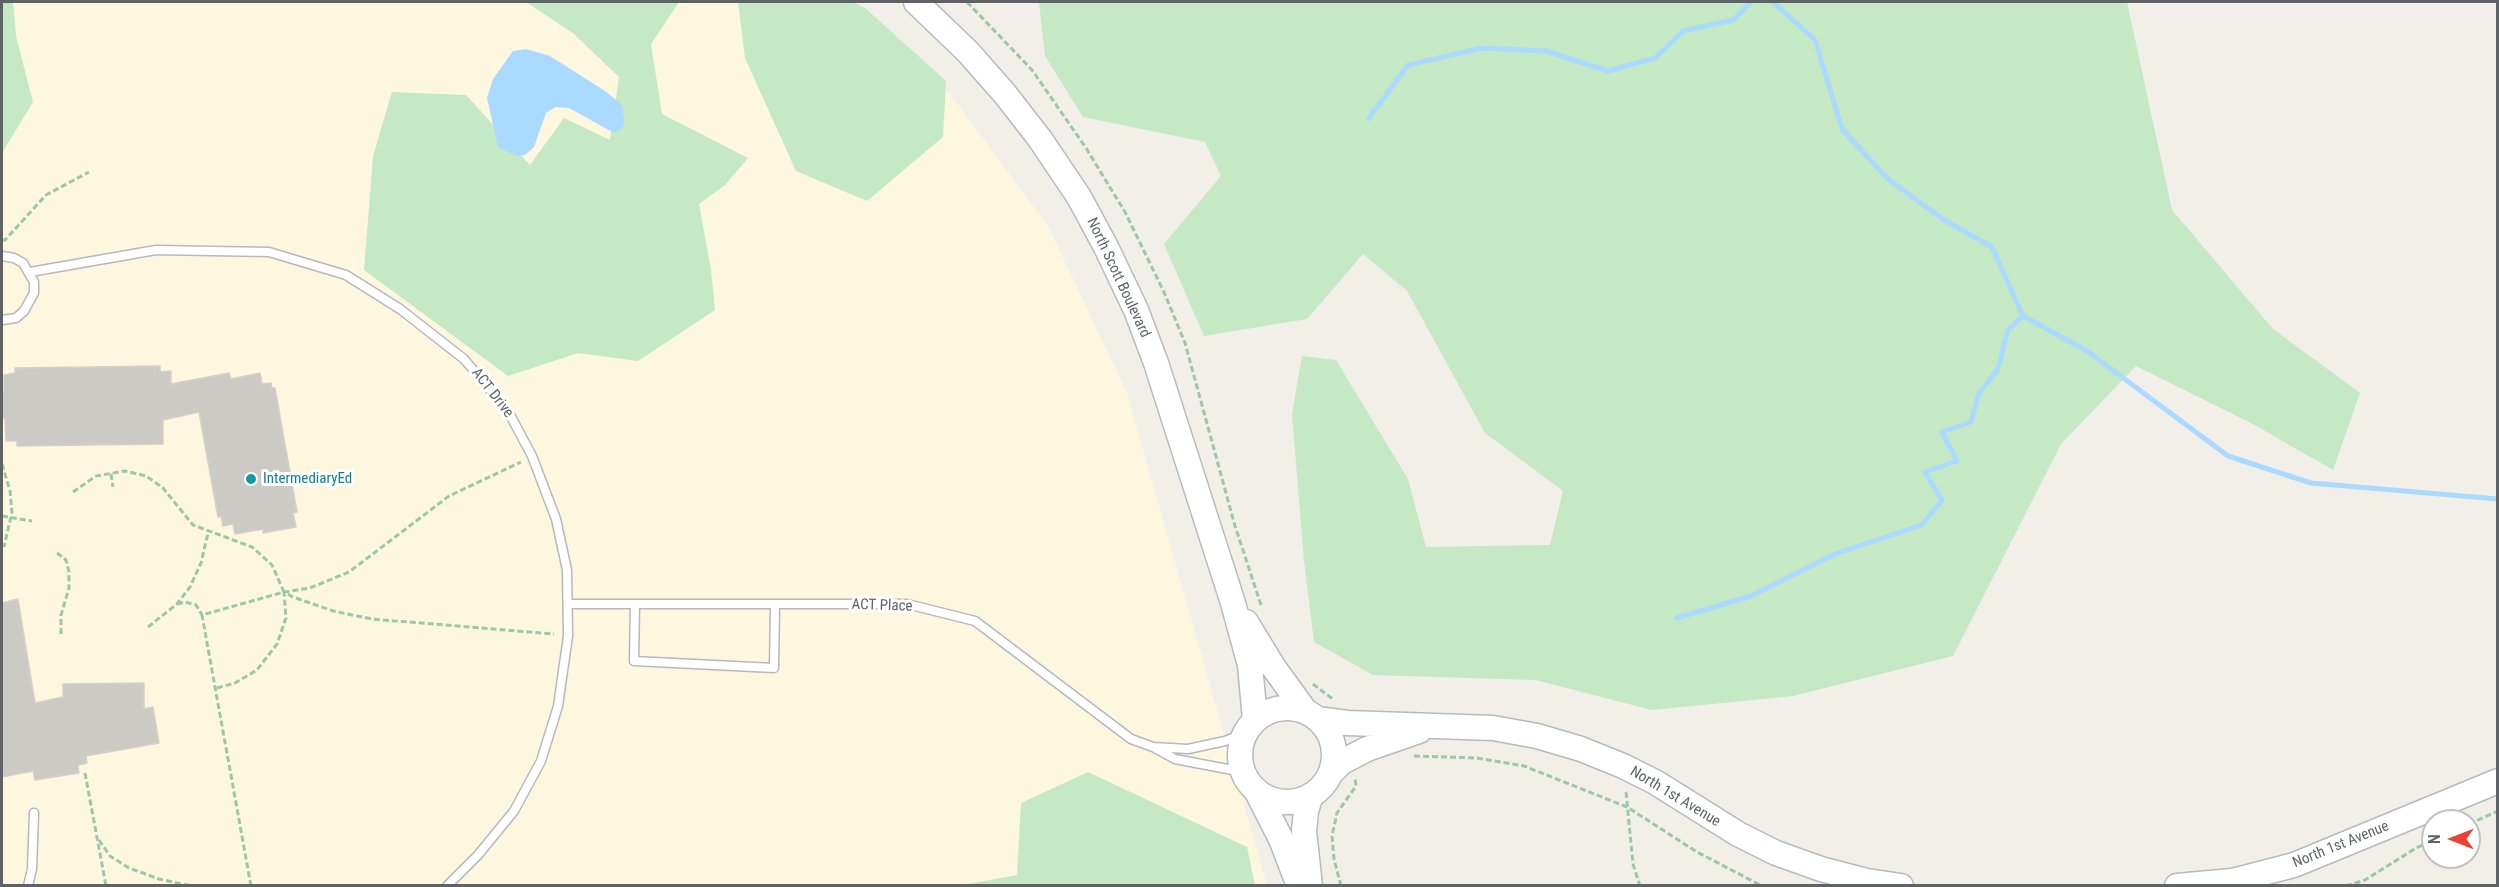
<!DOCTYPE html>
<style>
body{margin:0}
#map{position:relative;width:2499px;height:887px;overflow:hidden;background:#f1efe8;font-family:"Roboto Condensed",sans-serif}
canvas{display:block}
.frame{position:absolute;inset:0;border:3px solid #5f6368;pointer-events:none}
.north{position:absolute;left:2421px;top:809px;width:60px;height:60px;box-sizing:border-box;background:#fff;border:2px solid #bfc1c3;border-radius:50%;rotate:270deg;font-size:16px;font-weight:700;line-height:24px;text-align:center;color:#5f6368}
.north::after{content:'';display:block;margin:auto;width:21px;height:27px;background:#ea4335;clip-path:polygon(50% 0,100% 100%,50% 72%,0 100%)}
</style>
<div id="map">
<canvas width="2499" height="887"></canvas>
<div class="frame"></div>
<div class="north">N</div>
</div>
<script>
const g = document.querySelector('canvas').getContext('2d');
g.lineJoin = 'round';
function fillPath(path, color) { g.fillStyle = color; g.fill(path, 'evenodd'); }
const poly = rows => new Path2D(rows.map(r => 'M' + r).join(''));
function strokePath(path, color, width, dash) { g.strokeStyle = color; g.lineWidth = width; g.lineCap = dash ? 'butt' : 'round'; g.setLineDash(dash || []); g.stroke(path); }
function label(font, color, halo, rows, align = 'center') {
  g.font = font + ' "Roboto Condensed",sans-serif'; g.lineWidth = 6; g.setLineDash([]); g.textBaseline = 'middle'; g.strokeStyle = halo; g.fillStyle = color; for (const [text, x, y, turn = 0] of rows) {
    g.save(); g.translate(x, y); g.rotate((+turn || 0) * Math.PI / 180); g.textAlign = isNaN(turn) ? turn : align; if (halo) g.strokeText(text, 0, 0); g.fillText(text, 0, 0); g.restore();
  }
}
const commercial = poly([
 [2,2,846,2,950,94,1048,226,1127,393,1267,885,2,886]
]);
const green = poly([
 [2,2,13,2,16,36,33,102,2,153],
 [526,2,679,2,651,44,662,114,748,158,725,185,699,204,711,270,715,310,638,361,578,353,508,376,364,270,373,156,392,92,466,95,530,165,564,118,610,140,619,77,574,34],
 [738,2,853,2,865,8,946,81,943,137,867,201,796,171,745,58],
 [1039,2,2127,2,2172,210,2273,329,2360,393,2333,470,2251,423,2136,366,2061,444,1953,656,1793,696,1652,710,1535,680,1373,675,1314,642,1304,561,1292,414,1302,356,1336,360,1408,479,1426,547,1550,545,1563,491,1485,433,1407,291,1363,254,1307,319,1204,336,1164,244,1221,176,1205,142,1083,117,1045,56],
 [1088,772,1247,847,1255,885,963,885,1017,875,1021,803]
]);
const water = poly([
 [526,49,550,56,605,91,621,104,624,118,623,127,614,133,569,108,555,107,546,113,534,147,525,155,516,156,498,147,487,98,493,79,513,51]
]);
const stream = poly([
 [1773,2,1815,40,1842,129,1888,179,1944,220,1992,247,2023,316,2087,351,2228,456,2311,483,2498,499],
 [1369,118,1408,65,1482,48,1546,51,1608,71,1655,58,1683,31,1733,20,1751,2],
 [1677,618,1751,596,1835,554,1922,525,1942,500,1925,472,1957,461,1942,432,1971,422,1979,393,1998,369,2008,330,2023,316]
]);
const building = poly([
 [160,366,160,372,171,371,171,384,229,373,231,379,260,373,262,384,271,383,272,388,275,388,297,512,293,513,296,527,263,533,263,529,235,534,233,524,223,526,221,516,218,517,199,412,163,420,163,444,17,446,17,441,6,441,5,418,2,418,2,391,4,391,4,375,15,373,15,368,160,366],
 [18,599,35,703,63,697,63,684,144,683,144,709,153,707,159,743,86,756,87,763,78,765,79,773,35,780,33,771,2,777,2,603,18,599]
]);
const path = poly([
 [967,2,1032,70,1086,148,1125,212,1164,292,1185,343,1235,526,1262,608],
 [2,240,5,240,46,195,89,172],
 [2,464,10,491,12,512,4,547],
 [111,474,113,487],
 [73,492,96,476,125,471,146,476,163,488,193,525,252,547,272,565,284,592],
 [2,516,32,521],
 [57,553,66,560,69,572,69,588,61,615,61,634],
 [177,604,185,602,196,605,202,615],
 [148,627,177,604,190,587,201,563,208,533],
 [1313,684,1334,700],
 [217,688,235,683,257,670,277,644,286,618,284,592,293,597,333,611,372,619,554,634],
 [1414,756,1477,758,1524,766,1627,807,1697,852,1762,886],
 [85,773,106,886],
 [1626,792,1633,864,1640,886],
 [2469,824,2498,811],
 [99,840,110,856,129,868,159,879,192,886],
 [251,886,202,615,284,592,310,588,349,572,449,496,521,462],
 [1341,886,1334,859,1332,836,1337,813,1356,786,1355,778],
 [2346,886,2365,880,2416,848,2433,840]
]);
const lane = poly([
 [2,256,14,258,23,263,34,282,34,293,24,311,16,318,2,320],
 [30,272,156,250,269,252,346,275,400,309,464,359,508,411,532,456,556,519,567,570,568,636,558,706,541,761,514,811,478,855,447,886],
 [568,604,907,604,975,621,1131,739,1153,747,1175,759,1238,771,1245,775],
 [635,604,634,661,774,668,775,604],
 [1153,747,1188,749,1225,741,1246,733],
 [28,886,32,869,34,813]
]);
const secondary = poly([
 [916,2,968,52,1005,94,1040,139,1079,197,1106,247,1136,310,1156,363,1233,603,1250,665,1255,720],
 [1246,622,1274,668,1306,712],
 '1240 755a47 47 0 1 1 94 0a47 47 0 1 1-94 0Z',
 [1317,719,1347,723,1493,728,1537,736,1581,749,1623,766,1655,782,1738,834,1776,853,1821,869,1867,881,1901,886],
 [1330,774,1342,762,1367,749,1419,731],
 [1256,790,1281,839,1299,886],
 [1310,886,1304,831,1306,811,1311,795],
 [2177,886,2232,881,2294,865,2498,781]
]);
const markers = [
 [251,479,6,"#0f9aa8"]
];
const streetNames = [
 ["North Scott Boulevard",1118,278,65],
 ["ACT Drive",492,393,52],
 ["ACT Place",882,606,2],
 ["North 1st Avenue",1675,797,31],
 ["North 1st Avenue",2341,845,-22]
];
const cultureNames = [
 ["IntermediaryEd",263,479]
];
fillPath(commercial, '#fef7e0');
fillPath(green, '#c5e8c5');
fillPath(water, '#aadaff');
strokePath(stream, '#aadaff', 5);
fillPath(building, '#cccac5');
strokePath(building, '#d6d1c6', 1.5);
strokePath(lane, '#b5b8bc', 11);
strokePath(secondary, '#b6babf', 27);
strokePath(path, '#9cc7a9', 3, [6, 3]);
strokePath(lane, '#fff', 8);
strokePath(secondary, '#fff', 24);
for (const [x, y, r, color] of markers) { const dot = new Path2D(); dot.arc(x, y, r, 0, 2 * Math.PI); g.fillStyle = color; g.fill(dot); strokePath(dot, '#fff', 2); }
label('15px', '#5f6368', '#fff', streetNames);
label('15px', '#0d838f', '#fff', cultureNames, 'left');
</script>
